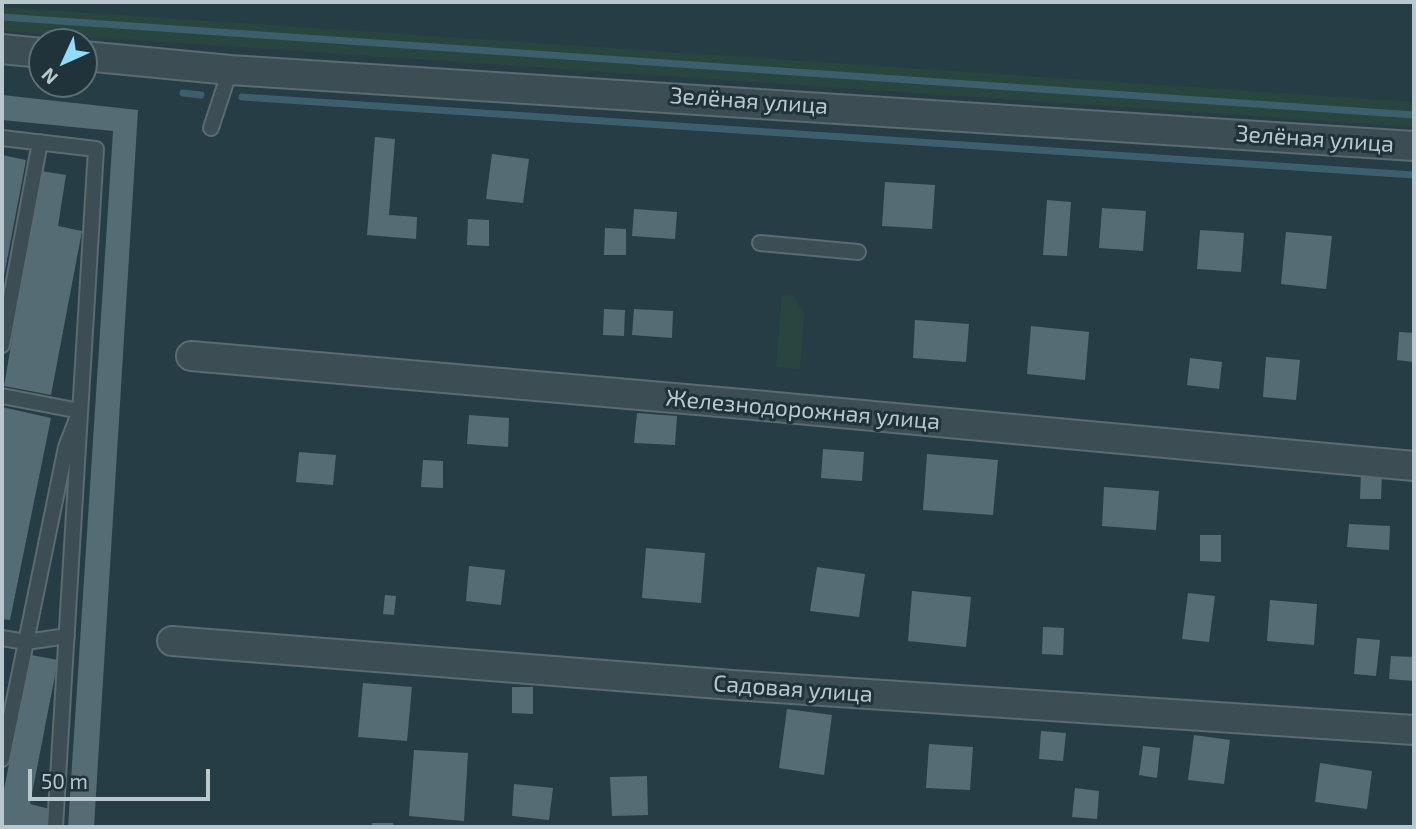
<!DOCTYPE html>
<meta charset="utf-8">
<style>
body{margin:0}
#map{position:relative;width:1416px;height:829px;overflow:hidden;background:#273d45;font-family:"Exo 2",sans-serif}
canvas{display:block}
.frame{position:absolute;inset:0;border:4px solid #b9c8cd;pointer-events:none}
.north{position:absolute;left:28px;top:28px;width:70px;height:70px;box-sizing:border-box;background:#20333a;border:2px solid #5d6f75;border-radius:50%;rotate:225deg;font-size:19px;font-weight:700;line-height:28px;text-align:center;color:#b9c8cd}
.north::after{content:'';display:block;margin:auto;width:24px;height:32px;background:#91dcfa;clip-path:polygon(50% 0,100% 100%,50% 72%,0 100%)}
.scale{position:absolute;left:28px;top:769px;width:182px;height:32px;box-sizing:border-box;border:4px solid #b9c8cd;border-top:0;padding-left:9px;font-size:21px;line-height:24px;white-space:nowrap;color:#b9c8cd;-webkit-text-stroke:5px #20333a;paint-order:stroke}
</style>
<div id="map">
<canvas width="1416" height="829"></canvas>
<div class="frame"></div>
<div class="north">N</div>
<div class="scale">50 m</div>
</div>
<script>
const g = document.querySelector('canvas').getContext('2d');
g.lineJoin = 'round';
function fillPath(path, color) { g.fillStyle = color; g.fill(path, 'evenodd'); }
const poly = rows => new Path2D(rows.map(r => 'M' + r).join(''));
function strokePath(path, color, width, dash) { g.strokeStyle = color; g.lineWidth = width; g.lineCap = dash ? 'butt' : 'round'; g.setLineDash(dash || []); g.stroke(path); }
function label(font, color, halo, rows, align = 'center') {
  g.font = font + ' "Exo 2",sans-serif'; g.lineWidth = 6; g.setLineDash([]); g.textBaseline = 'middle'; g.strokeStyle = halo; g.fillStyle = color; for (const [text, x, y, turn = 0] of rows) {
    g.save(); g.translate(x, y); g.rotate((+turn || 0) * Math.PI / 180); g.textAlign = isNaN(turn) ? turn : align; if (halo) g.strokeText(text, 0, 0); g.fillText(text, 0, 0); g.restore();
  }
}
const green = poly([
 [2,7,1414,102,1414,127,2,31],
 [782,295,794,296,804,314,800,369,776,367]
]);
const stream = poly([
 [2,17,1414,115],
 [183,93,201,95],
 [242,97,1414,175]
]);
const building = poly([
 [2,95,138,110,94,827,68,827,113,131,2,120],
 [375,137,395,139,389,215,417,217,416,239,367,235],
 [492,154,529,159,523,203,486,199],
 [2,155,26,160,3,281,2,281],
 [41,171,66,175,58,226,82,231,51,395,4,386],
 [885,182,935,185,932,229,882,226],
 [1047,200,1071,202,1067,256,1043,255],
 [1102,208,1146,211,1143,251,1099,248],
 [634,209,677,212,675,239,632,236],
 [468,219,489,220,489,246,467,245],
 [605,228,626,229,626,255,604,255],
 [1200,230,1244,233,1241,272,1197,269],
 [1286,232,1332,236,1326,289,1281,284],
 [604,309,625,310,624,336,603,335],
 [634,309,673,311,672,338,632,335],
 [915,320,969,324,966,362,913,358],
 [1031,326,1089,332,1085,380,1027,374],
 [1399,332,1414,333,1414,362,1397,360],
 [1266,357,1300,360,1296,400,1263,397],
 [1190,358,1222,362,1219,389,1187,385],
 [2,407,51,418,10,620,2,619],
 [637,413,677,416,675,445,634,443],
 [469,415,509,418,508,447,467,444],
 [823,449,864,452,862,481,821,478],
 [299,452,336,455,333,485,296,482],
 [927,454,998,460,993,515,923,510],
 [423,460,443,461,443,488,421,487],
 [1361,472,1382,473,1381,499,1360,499],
 [1104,487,1159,491,1156,530,1102,526],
 [1349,524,1390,526,1389,550,1347,547],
 [1200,535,1221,535,1221,562,1200,561],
 [646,548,705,553,701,603,642,598],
 [469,566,505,570,501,605,466,601],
 [817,567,865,574,859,617,810,611],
 [912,591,971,597,966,647,908,641],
 [1188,593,1215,596,1209,642,1182,639],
 [385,595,396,596,394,615,383,614],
 [1270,600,1317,604,1314,645,1267,641],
 [1043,627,1064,628,1063,655,1042,654],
 [1357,638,1380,640,1376,676,1354,674],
 [31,655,58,660,30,804,50,809,46,827,2,827,2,799],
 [1391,656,1414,657,1414,681,1389,679],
 [363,683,412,687,407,741,358,737],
 [512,687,533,687,533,714,512,713],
 [787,709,832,715,824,775,779,768],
 [1041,731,1066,733,1063,761,1039,759],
 [1194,735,1230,740,1224,784,1188,780],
 [929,744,973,747,970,790,926,788],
 [1143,746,1160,748,1157,778,1139,775],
 [414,750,468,753,464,821,409,816],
 [1320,763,1372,771,1367,809,1315,802],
 [647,776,648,815,612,816,610,777],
 [514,784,553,788,549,820,512,816],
 [1075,788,1099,791,1097,819,1072,817],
 [372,823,393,823,393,827,372,827]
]);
const lane = poly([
 [211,128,230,70],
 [2,138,96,149,55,827],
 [760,243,858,252],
 [2,345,40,142],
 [2,396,80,411,66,447,2,759],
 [2,638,26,642,67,636]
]);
const street = poly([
 [2,49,42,53],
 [84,56,230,70,1414,146],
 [191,356,754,405,1414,466],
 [172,641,732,685,1414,730]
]);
const streetNames = [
 ["Зелёная улица",749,101,4],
 ["Зелёная улица",1315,139,4],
 ["Железнодорожная улица",803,410,5],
 ["Садовая улица",793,689,4]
];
fillPath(green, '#29453f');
strokePath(stream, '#3b5f6c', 7);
fillPath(building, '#556c74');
strokePath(lane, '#5a6b71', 18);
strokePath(street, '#5a6b71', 32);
strokePath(lane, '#3c4e54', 14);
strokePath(street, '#3c4e54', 28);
label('23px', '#b9c8cd', '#20333a', streetNames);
</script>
